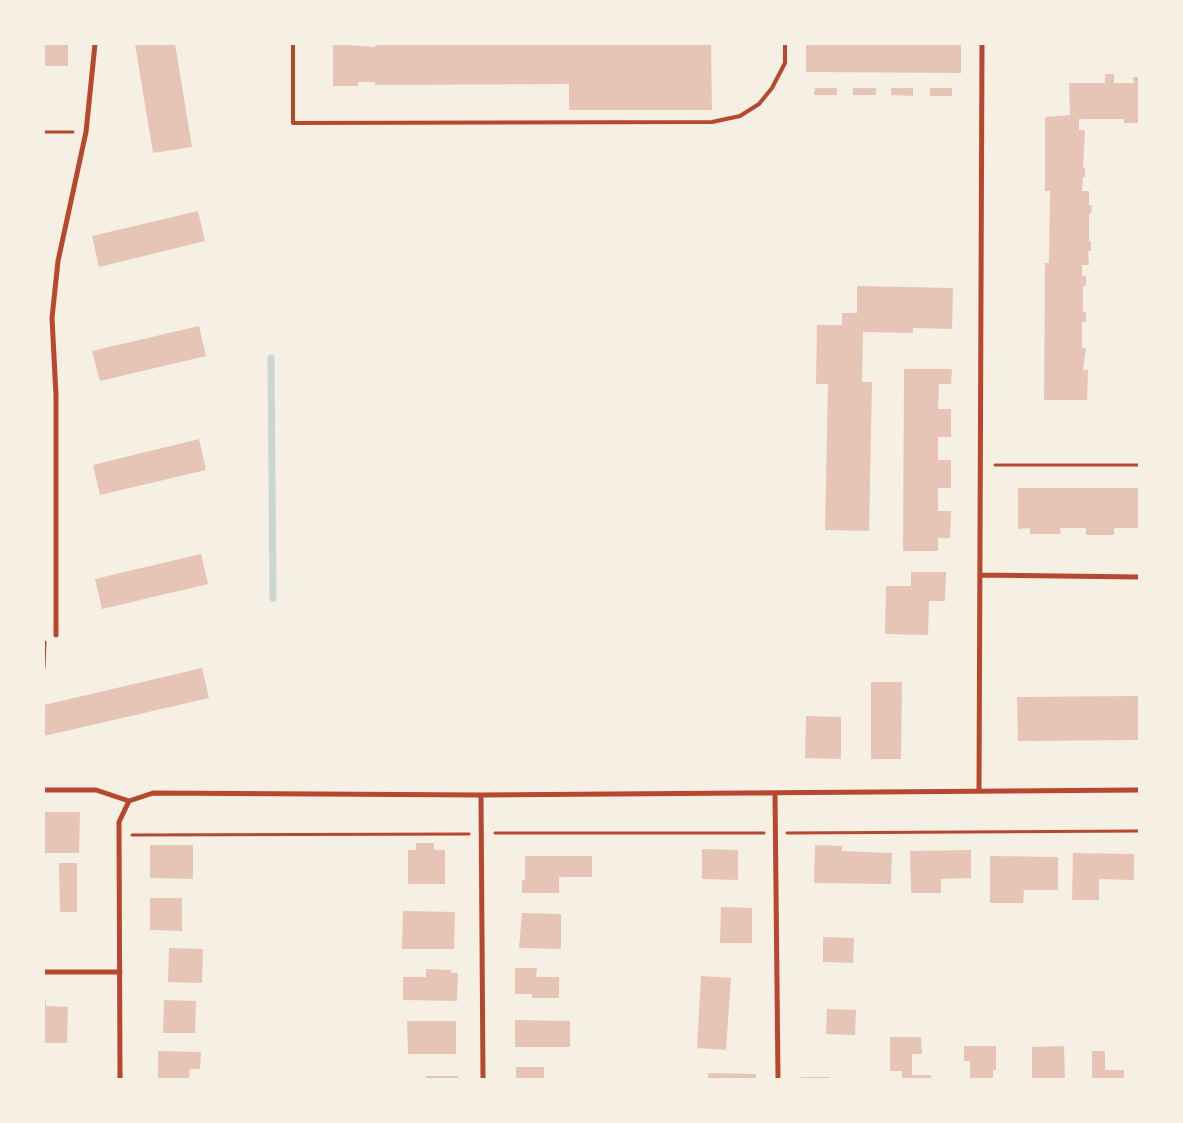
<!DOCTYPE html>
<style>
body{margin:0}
#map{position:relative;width:1183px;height:1123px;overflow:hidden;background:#f6efe4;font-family:"PT Sans",sans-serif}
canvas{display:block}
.frame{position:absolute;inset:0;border:45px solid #f6efe4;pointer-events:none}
</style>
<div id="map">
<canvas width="1183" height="1123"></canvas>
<div class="frame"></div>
</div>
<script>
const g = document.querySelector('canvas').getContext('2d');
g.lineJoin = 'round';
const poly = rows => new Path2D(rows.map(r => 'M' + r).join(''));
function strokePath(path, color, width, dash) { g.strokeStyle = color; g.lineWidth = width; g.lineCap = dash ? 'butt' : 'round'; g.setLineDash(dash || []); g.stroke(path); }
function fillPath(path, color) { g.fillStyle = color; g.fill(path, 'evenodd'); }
const stream = poly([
 [271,358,273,598]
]);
const building = poly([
 [44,44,68,44,68,66,44,66],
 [135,44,175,44,192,147,153,153],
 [333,44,375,47,375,44,711,44,712,110,569,110,569,84,375,85,375,82,358,82,358,86,333,86],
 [806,44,961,44,961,73,806,72],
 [1105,74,1114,74,1114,83,1134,83,1133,77,1139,77,1139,123,1124,123,1124,119,1079,119,1079,130,1085,130,1083,168,1085,168,1085,177,1083,177,1082,191,1089,191,1089,205,1092,205,1091,214,1089,214,1089,241,1091,241,1091,251,1088,251,1089,265,1082,265,1082,276,1086,276,1086,286,1083,286,1083,312,1086,312,1086,322,1082,322,1082,348,1086,348,1083,370,1088,370,1087,400,1044,400,1045,263,1049,263,1050,191,1045,191,1045,117,1070,115,1069,83,1105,83],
 [815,88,837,88,837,95,814,95],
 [853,88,876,88,876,95,853,95],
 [891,88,913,88,913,96,891,95],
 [930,88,952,88,952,96,930,96],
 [198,211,205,241,99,267,92,236],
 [857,286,953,288,952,329,913,328,913,333,863,332,862,382,872,382,869,531,825,530,828,384,816,384,817,325,842,325,842,313,857,313],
 [199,326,206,356,100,381,92,351],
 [904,369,952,369,951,384,939,384,938,409,951,409,951,437,938,437,938,460,951,460,951,488,938,488,938,511,951,511,950,538,938,538,938,551,903,551],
 [199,439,206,470,100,495,93,465],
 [1018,488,1139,488,1139,528,1114,528,1114,535,1086,535,1086,528,1060,528,1061,534,1030,534,1030,528,1018,529],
 [201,554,208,584,102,609,95,579],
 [911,572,946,572,945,601,929,601,928,635,885,634,886,586,911,586],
 [202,668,209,698,44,736,44,705],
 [871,682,902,682,901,759,871,759],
 [1139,696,1139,740,1018,741,1017,697],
 [806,716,841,717,841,759,805,758],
 [44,812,80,812,79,853,44,853],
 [416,843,434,843,434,850,445,850,445,884,408,884,408,850,416,850],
 [150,845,193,845,193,879,150,878],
 [815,845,842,846,842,851,892,853,891,884,814,883],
 [702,849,738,850,738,880,702,879],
 [971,850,971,878,941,879,941,893,911,893,910,851],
 [1073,853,1134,854,1134,880,1099,879,1099,900,1072,900],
 [525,856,592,856,592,877,559,877,559,893,522,893,522,880,525,880],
 [990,856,1058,857,1058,890,1024,890,1023,903,990,903],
 [59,863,77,863,77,912,60,912],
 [150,898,182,898,182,931,150,930],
 [721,907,752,908,752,943,720,943],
 [403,911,455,912,454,949,402,949],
 [522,913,561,914,561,949,519,948],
 [823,937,854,938,853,963,823,962],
 [169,948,203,949,202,983,168,982],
 [515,968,537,968,536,977,559,977,559,998,532,998,532,994,515,994],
 [426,969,451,970,451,973,458,973,457,1001,403,1000,403,977,426,977],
 [701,976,731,978,726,1050,697,1048],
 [44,1000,46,1000,46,1006,68,1007,67,1043,44,1043],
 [164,1000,196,1001,195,1033,163,1033],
 [827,1009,856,1010,855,1035,826,1034],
 [515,1020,570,1021,570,1047,515,1047],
 [407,1021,456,1021,456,1054,408,1054],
 [890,1037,921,1037,922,1054,912,1054,912,1075,931,1075,931,1079,902,1079,902,1071,890,1071],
 [964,1046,996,1046,996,1070,993,1070,993,1079,970,1079,970,1061,964,1061],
 [1064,1046,1065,1079,1032,1079,1032,1047],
 [158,1051,201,1052,200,1069,190,1069,189,1079,158,1079],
 [1092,1051,1105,1051,1105,1070,1124,1070,1124,1079,1092,1079],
 [516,1067,544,1067,544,1079,516,1079],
 [708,1073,756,1074,756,1079,708,1079],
 [426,1076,458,1076,458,1079,426,1079],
 [801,1077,830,1077,830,1079,801,1079]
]);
const path = poly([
 [44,132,73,132],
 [995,465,1139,465],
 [44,668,45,642],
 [495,833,764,833],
 [787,833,1139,831],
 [132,835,469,834]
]);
const service = poly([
 [293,44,293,123,712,122,740,116,759,104,772,88,785,63,785,44]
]);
const minor = poly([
 [980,575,1139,577],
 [56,635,56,395,52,318,58,261,86,132,95,44],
 [44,790,96,790,129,801,153,793,481,795,1139,790],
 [979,790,982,44],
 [775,794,778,1079],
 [481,795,483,1079],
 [44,972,120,972],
 [120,1079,119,822,129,801]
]);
strokePath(stream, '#c9d6d2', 7);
fillPath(building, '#e6c5b7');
strokePath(path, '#b5482f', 3);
strokePath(service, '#b5482f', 4);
strokePath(minor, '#b5482f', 5);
</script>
